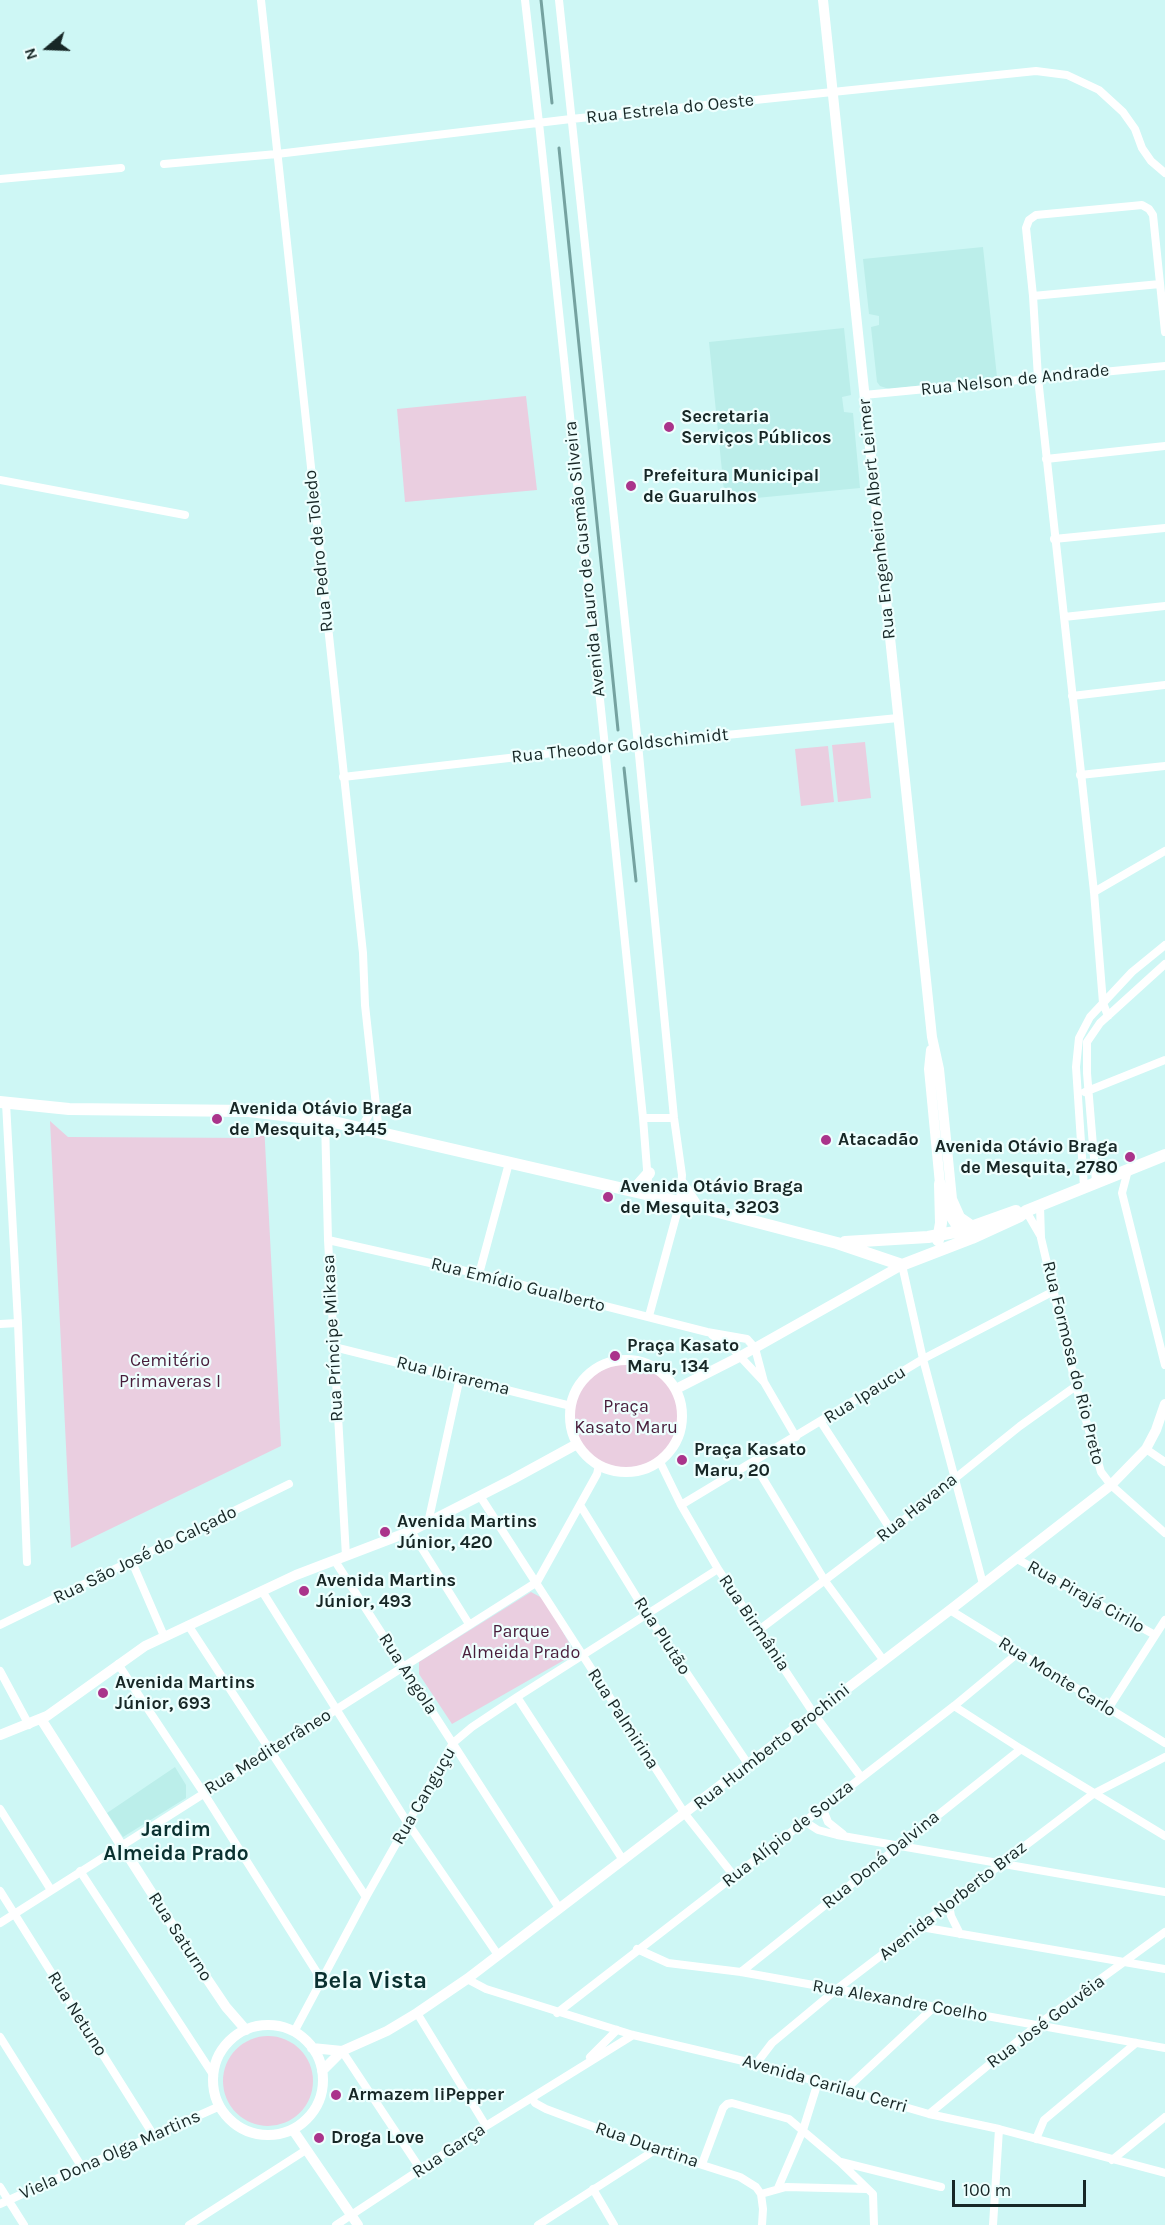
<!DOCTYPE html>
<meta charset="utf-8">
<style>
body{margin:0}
#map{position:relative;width:1165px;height:2225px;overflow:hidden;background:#cef7f5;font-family:Karla,sans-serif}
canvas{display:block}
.north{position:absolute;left:18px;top:18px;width:60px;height:60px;-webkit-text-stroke:4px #eefffe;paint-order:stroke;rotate:251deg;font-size:16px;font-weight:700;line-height:24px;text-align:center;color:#172726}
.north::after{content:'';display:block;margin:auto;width:21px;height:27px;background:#172726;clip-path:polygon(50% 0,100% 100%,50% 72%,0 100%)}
.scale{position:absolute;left:952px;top:2180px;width:134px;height:27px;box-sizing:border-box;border:3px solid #172726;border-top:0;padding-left:8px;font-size:18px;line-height:21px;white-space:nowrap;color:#172726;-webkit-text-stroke:4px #eefffe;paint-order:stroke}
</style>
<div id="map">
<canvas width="1165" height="2225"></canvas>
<div class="north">N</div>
<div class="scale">100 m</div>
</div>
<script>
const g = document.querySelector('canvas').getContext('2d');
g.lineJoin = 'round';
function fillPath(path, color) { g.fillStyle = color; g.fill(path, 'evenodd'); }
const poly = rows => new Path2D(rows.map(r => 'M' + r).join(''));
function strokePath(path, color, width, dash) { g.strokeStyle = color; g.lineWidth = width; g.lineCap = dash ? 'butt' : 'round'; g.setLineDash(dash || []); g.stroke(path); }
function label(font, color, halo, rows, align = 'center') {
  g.font = font + ' Karla,sans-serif'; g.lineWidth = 4.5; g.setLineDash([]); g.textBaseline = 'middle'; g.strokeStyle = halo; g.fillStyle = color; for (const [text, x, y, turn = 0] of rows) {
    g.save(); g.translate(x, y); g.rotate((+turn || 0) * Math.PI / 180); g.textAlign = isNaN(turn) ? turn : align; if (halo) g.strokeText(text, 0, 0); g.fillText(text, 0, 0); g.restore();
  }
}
const built = poly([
 [983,247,997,377,889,389,880,386,877,382,871,327,879,325,879,316,869,314,863,259],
 [844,328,851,395,842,397,844,412,853,413,860,488,725,501,709,342],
 [175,1767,186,1785,186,1798,123,1837,107,1813]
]);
const green = poly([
 [526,396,537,490,405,502,397,409],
 [865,742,871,798,838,802,832,745],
 [828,746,834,802,801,806,795,749],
 [50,1121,68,1137,254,1138,264,1124,281,1446,71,1548],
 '570 1417a56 56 0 1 1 112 0a56 56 0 1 1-112 0Z',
 [531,1592,544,1599,572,1648,566,1659,452,1724,419,1674,419,1662],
 '223 2081a45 45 0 1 1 90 0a45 45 0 1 1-90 0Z'
]);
const stream = poly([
 [541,0,552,103],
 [559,148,618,730],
 [624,768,636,881]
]);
const minor = poly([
 [261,0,363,953,365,1005,379,1133],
 [525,0,539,123,605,747,643,1118,649,1195],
 [559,0,638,744,674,1118,682,1175,680,1202,649,1316],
 [164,164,277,154,571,119,1036,71,1067,75,1099,90,1123,112,1135,129,1142,148,1151,161,1165,173],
 [0,179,121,168],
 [1033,296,1160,284],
 [864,395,1165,366],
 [1046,459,1165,446],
 [0,480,185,515],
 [1054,539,1165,528],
 [1064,617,1165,606],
 [1072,696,1165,685],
 [1080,775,1165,766],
 [343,777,605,747,898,718],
 [1094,892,1165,851],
 [1108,1016,1103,1003,1094,892,1038,378,1033,296,1026,228,1029,220,1036,215,1132,206,1142,205,1149,209,1153,215,1165,332],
 [1085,1092,1165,1060],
 [6,1103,18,1323,27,1562],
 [643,1118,674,1118],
 [325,1120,328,1240,346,1556],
 [361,1129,375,1103],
 [1128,1170,1122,1193,1165,1365],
 [1096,1182,1087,1073,1087,1042,1100,1023,1165,964],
 [1084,1187,1076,1067,1079,1038,1090,1017,1132,972,1165,945],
 [1040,1206,1041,1238,1076,1386,1101,1472,1111,1485,1165,1533],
 [1026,1211,1040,1235],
 [328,1240,479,1274,707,1332,747,1339,755,1348,764,1382],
 [902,1265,923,1359,983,1584],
 [479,1274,509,1163],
 [0,1324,18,1323],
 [712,1335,734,1350,764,1382,796,1437],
 [334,1347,571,1406],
 [821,1422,891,1530],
 [1146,1449,1165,1462],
 [660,1462,681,1505,718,1569,814,1714,861,1777],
 [753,1462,825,1581,884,1661],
 [480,1496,685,1814,734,1876],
 [580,1505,647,1614,748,1764],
 [681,1505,923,1359,1054,1291],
 [428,1523,460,1377],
 [411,1531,469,1624],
 [1017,1559,1155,1635],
 [335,1561,559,1908],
 [132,1562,164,1636],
 [262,1591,407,1822,498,1955],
 [950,1610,1165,1743],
 [0,1625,289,1484],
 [188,1625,366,1897],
 [759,1630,891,1530,1020,1426,1076,1386],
 [118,1664,203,1792,321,1979],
 [0,1671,29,1725],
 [517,1697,623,1860],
 [954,1706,1021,1749,1165,1836],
 [1108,1709,1165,1620],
 [822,1807,828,1822,843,1834],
 [0,1809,51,1890],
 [804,1821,818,1830,837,1835,1165,1892],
 [80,1871,214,2076],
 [0,1891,154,2136],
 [949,1905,951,1916,960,1934],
 [0,1923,537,1582,597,1474,599,1465],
 [921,1927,1165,1969],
 [637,1949,668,1963,741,1972,1165,2048],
 [741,1972,1021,1749],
 [467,1979,486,1989,633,2035,756,2064,929,2114,999,2129,1165,2173],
 [417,2013,486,2126],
 [557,2013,954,1706,1018,1653],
 [294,2032,366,1897,453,1743,472,1727,517,1697,718,1569],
 [0,2037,83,2169],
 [342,2051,421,2170],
 [590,2057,617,2030],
 [756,2064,772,2043,837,1989,1093,1794,1165,1757],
 [845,2090,933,2008],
 [532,2098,535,2103,546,2109,655,2150,740,2177,756,2187,761,2194,763,2209,762,2225],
 [929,2114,1036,2026,1165,1932],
 [1036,2139,1044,2120,1136,2043],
 [1112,2160,1165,2117],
 [841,2162,941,2187],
 [702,2164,723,2108,727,2104,732,2103,789,2119,840,2162,873,2194,874,2225],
 [0,2187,24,2225],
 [778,2188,803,2130,818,2082],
 [593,2189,614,2225],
 [761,2194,786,2187,867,2189],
 [0,2204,220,2106],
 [189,2225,306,2150],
 [336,2225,486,2126,633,2035],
 [538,2225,655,2150],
 [993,2225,999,2129]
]);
const tertiary = poly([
 [823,0,932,1037,939,1069,952,1199,960,1217,973,1226],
 [931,1050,929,1069,940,1184,946,1208,952,1219,960,1231,967,1235],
 '570 1416a56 56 0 1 1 112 0a56 56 0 1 1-112 0Z',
 [676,1389,739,1357,902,1265],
 [41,1719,195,1961,226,2007,246,2030],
 [0,1735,47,1716,145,1646,296,1575,411,1531,513,1479,577,1444],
 '213 2080a55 55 0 1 1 110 0a55 55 0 1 1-110 0Z',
 [312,2048,342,2051],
 [322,2071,342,2051,387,2031,417,2013,467,1979,950,1610,1111,1485,1146,1449,1156,1430,1165,1404],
 [293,2130,358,2225]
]);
const secondary = poly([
 [0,1102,69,1109,249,1111,325,1120,680,1202,837,1243,902,1265,972,1238,1020,1216,1026,1211,1165,1155],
 [682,1184,697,1207],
 [633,1191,649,1173],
 [938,1240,941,1223,940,1184],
 [845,1242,928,1237,960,1231,1016,1211]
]);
const markers = [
 [669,427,6,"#aa348b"],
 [631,486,6,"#aa348b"],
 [217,1119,6,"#aa348b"],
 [826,1140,6,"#aa348b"],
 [1130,1157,6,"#aa348b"],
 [608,1197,6,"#aa348b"],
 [615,1356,6,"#aa348b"],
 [682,1460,6,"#aa348b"],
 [385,1532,6,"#aa348b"],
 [304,1591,6,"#aa348b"],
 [103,1693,6,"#aa348b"],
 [336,2095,6,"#aa348b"],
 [319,2138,6,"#aa348b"]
];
const streetNames = [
 ["Rua Estrela do Oeste",670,109,-6],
 ["Rua Nelson de Andrade",1015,380,-6],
 ["Rua Engenheiro Albert Leimer",877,519,-96],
 ["Rua Pedro de Toledo",319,551,-96],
 ["Avenida Lauro de Gusmão Silveira",585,559,-96],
 ["Rua Theodor Goldschimidt",620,746,-6],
 ["Rua Emídio Gualberto",518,1285,14],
 ["Rua Príncipe Mikasa",333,1338,-93],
 ["Rua Formosa do Rio Preto",1073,1363,76],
 ["Rua Ibirarema",453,1376,14],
 ["Rua Ipaucu",865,1395,-32],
 ["Rua Havana",917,1508,-39],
 ["Rua São José do Calçado",145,1555,-26],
 ["Rua Pirajá Cirilo",1086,1597,29],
 ["Rua Birmânia",754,1623,56],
 ["Rua Plutão",662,1636,57],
 ["Rua Angola",408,1674,57],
 ["Rua Monte Carlo",1057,1677,32],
 ["Rua Palmirina",623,1719,57],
 ["Rua Humberto Brochini",772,1747,-38],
 ["Rua Mediterrâneo",268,1752,-32],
 ["Rua Canguçu",424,1796,-60],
 ["Rua Alípio de Souza",788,1834,-38],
 ["Rua Doná Dalvina",881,1860,-39],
 ["Avenida Norberto Braz",953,1901,-38],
 ["Rua Saturno",180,1937,57],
 ["Rua Alexandre Coelho",900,2001,10],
 ["Rua Netuno",77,2014,58],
 ["Rua José Gouvêia",1046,2022,-37],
 ["Avenida Carilau Cerri",825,2084,16],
 ["Rua Duartina",647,2145,19],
 ["Rua Garça",449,2151,-34],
 ["Viela Dona Olga Martins",110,2155,-24]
];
const poiNames = [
 ["Secretaria",681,417],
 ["Serviços Públicos",681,438],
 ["Prefeitura Municipal",643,476],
 ["de Guarulhos",643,497],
 ["Avenida Otávio Braga",229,1109],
 ["de Mesquita, 3445",229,1130],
 ["Atacadão",838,1140],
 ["Avenida Otávio Braga",1118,1147,"right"],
 ["de Mesquita, 2780",1118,1168,"right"],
 ["Avenida Otávio Braga",620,1187],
 ["de Mesquita, 3203",620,1208],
 ["Praça Kasato",627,1346],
 ["Maru, 134",627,1367],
 ["Praça Kasato",694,1450],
 ["Maru, 20",694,1471],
 ["Avenida Martins",397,1522],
 ["Júnior, 420",397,1543],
 ["Avenida Martins",316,1581],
 ["Júnior, 493",316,1602],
 ["Avenida Martins",115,1683],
 ["Júnior, 693",115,1704],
 ["Armazem liPepper",348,2095],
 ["Droga Love",331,2138]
];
const parkNames = [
 ["Cemitério",170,1361],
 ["Primaveras I",170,1382],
 ["Praça",626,1407],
 ["Kasato Maru",626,1428],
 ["Parque",521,1632],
 ["Almeida Prado",521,1653]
];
const quarterNames = [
 ["Jardim",176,1830],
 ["Almeida Prado",176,1854]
];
const districtNames = [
 ["Bela Vista",370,1981]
];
fillPath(built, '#bbeeea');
fillPath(green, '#eacee0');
strokePath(stream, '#75a2a0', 3);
strokePath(minor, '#fff', 8);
strokePath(tertiary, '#fff', 10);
strokePath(secondary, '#fff', 12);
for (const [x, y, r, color] of markers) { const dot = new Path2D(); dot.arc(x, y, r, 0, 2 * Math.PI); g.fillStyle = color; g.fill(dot); strokePath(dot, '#eefffe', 2); }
label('18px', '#172726', '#eefffe', streetNames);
label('bold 18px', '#172726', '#eefffe', poiNames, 'left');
label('18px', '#481d3b', '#eefffe', parkNames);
label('bold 21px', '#0a3130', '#eefffe', quarterNames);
label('bold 24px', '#0a3130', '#eefffe', districtNames);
</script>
